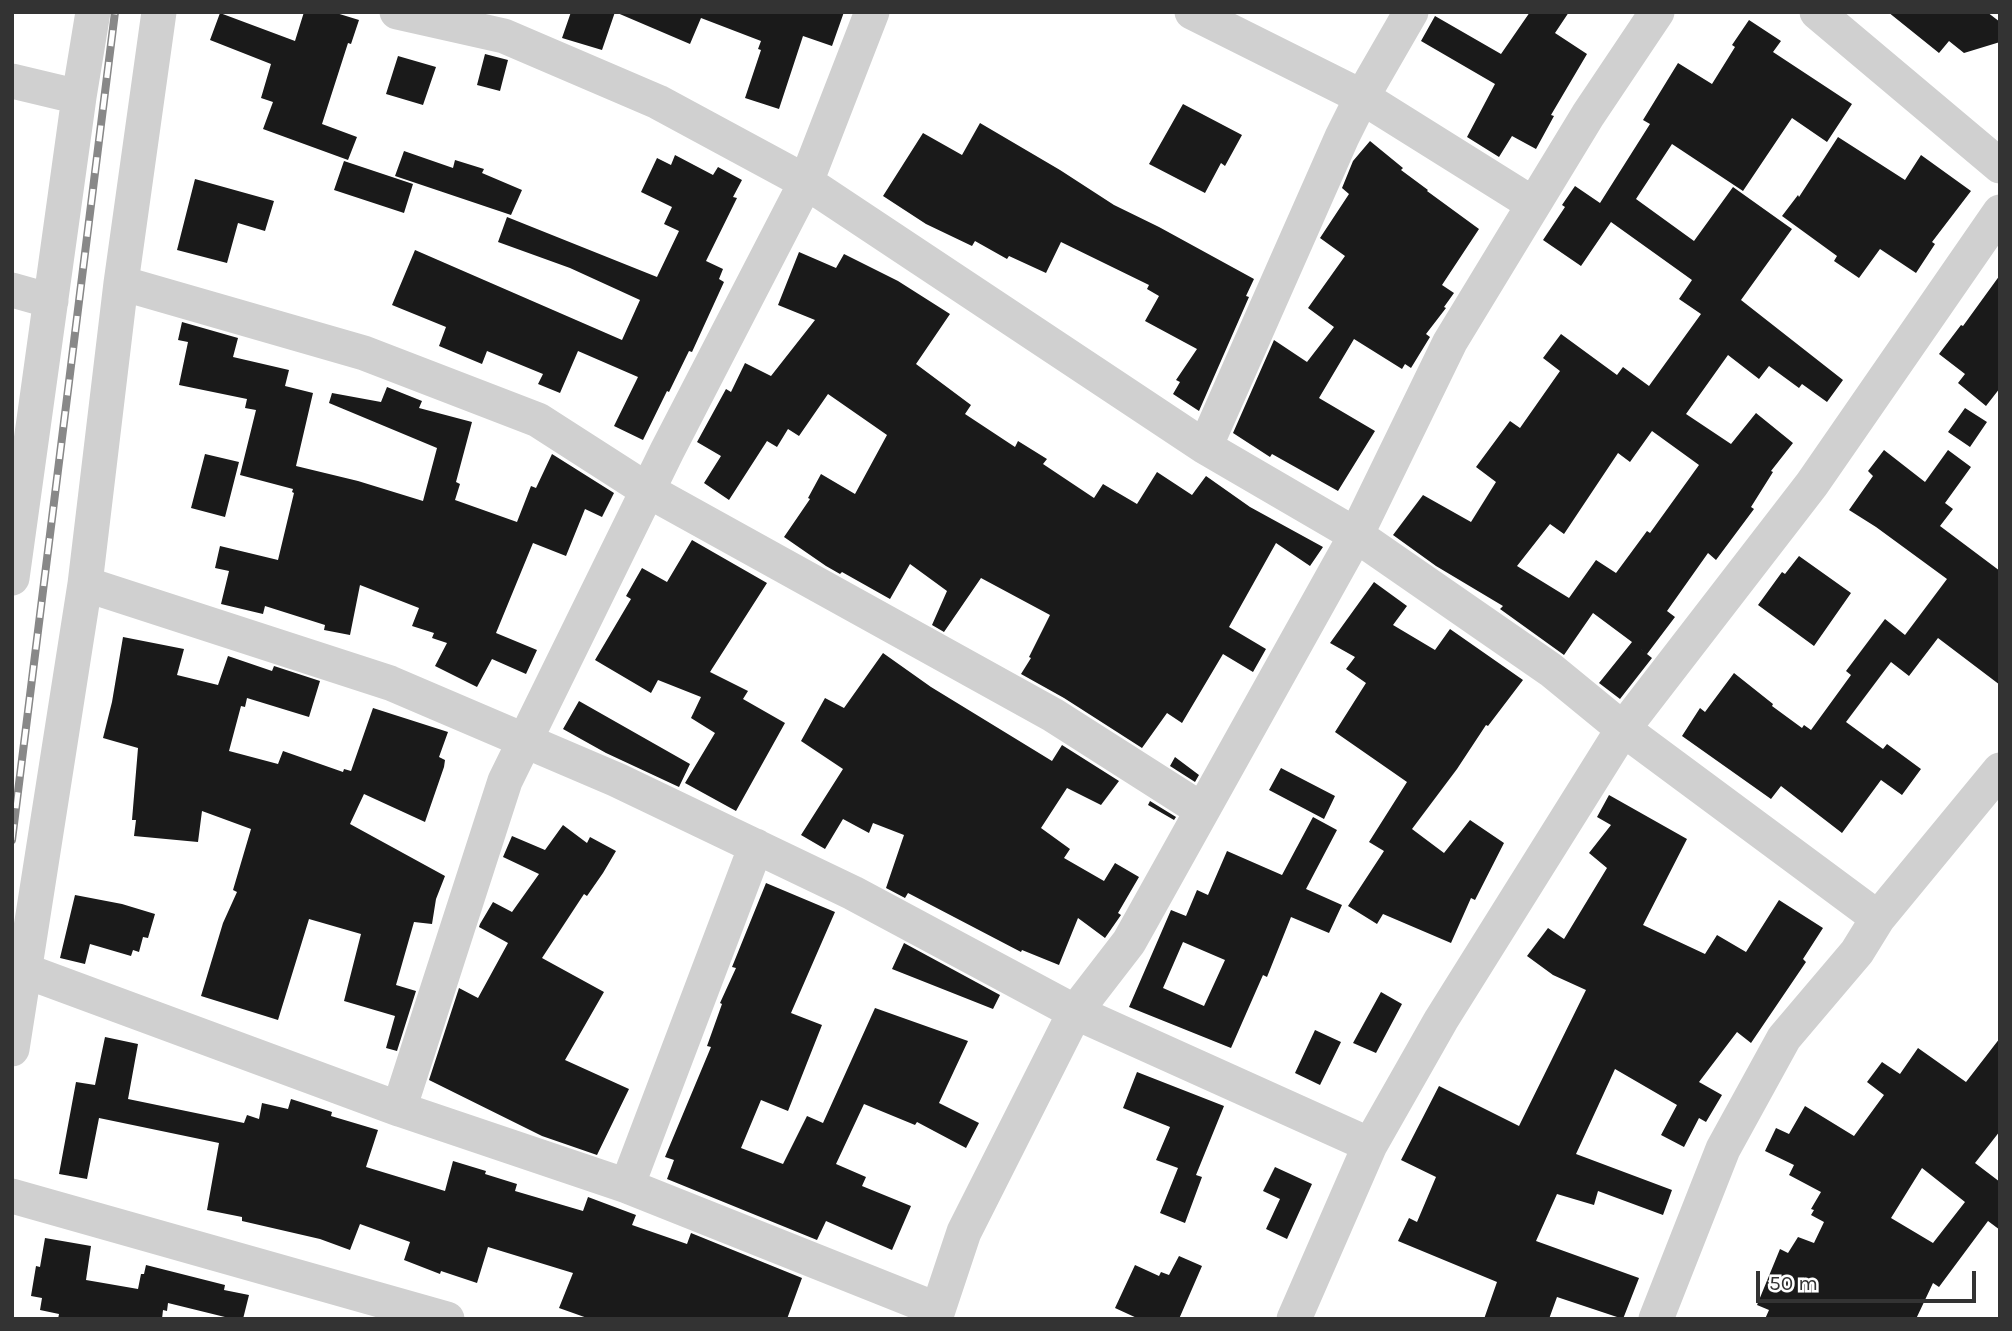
<!DOCTYPE html>
<style>
body{margin:0}
#map{position:relative;width:2012px;height:1331px;overflow:hidden;background:#fff;font-family:Karla,sans-serif}
canvas{display:block}
.frame{position:absolute;inset:0;border:14px solid #333;pointer-events:none}
.scale{position:absolute;left:1756px;top:1271px;width:220px;height:32px;box-sizing:border-box;border:4px solid #333;border-top:0;padding-left:9px;font-size:21px;line-height:24px;white-space:nowrap;color:#333;-webkit-text-stroke:5px #fff;paint-order:stroke}
</style>
<div id="map">
<canvas width="2012" height="1331"></canvas>
<div class="frame"></div>
<div class="scale">50 m</div>
</div>
<script>
const g = document.querySelector('canvas').getContext('2d');
g.lineJoin = 'round';
function fillPath(path, color) { g.fillStyle = color; g.fill(path, 'evenodd'); }
const poly = rows => new Path2D(rows.map(r => 'M' + r).join(''));
function strokePath(path, color, width, dash) { g.strokeStyle = color; g.lineWidth = width; g.lineCap = dash ? 'butt' : 'round'; g.setLineDash(dash || []); g.stroke(path); }
const building = poly([
 [304,12,333,12,359,20,351,44,348,43,322,124,357,137,348,160,263,129,273,102,261,98,271,64,210,40,220,13,295,41],
 [571,12,615,12,602,50,562,38],
 [615,12,844,12,832,46,803,36,779,109,745,98,761,50,758,49,761,41,701,18,690,44],
 [1530,12,1569,12,1555,33,1587,54,1551,115,1554,116,1536,149,1512,136,1499,157,1467,137,1495,84,1421,41,1435,16,1501,54],
 [1888,12,1987,12,2000,22,2000,42,1964,53,1949,41,1939,53],
 [1749,20,1781,41,1773,52,1852,104,1827,142,1792,118,1743,191,1672,144,1636,199,1694,241,1733,187,1792,229,1741,300,1843,380,1827,402,1802,384,1799,388,1769,366,1759,379,1728,355,1686,414,1731,444,1756,413,1793,443,1771,471,1773,472,1751,507,1754,509,1716,560,1708,553,1667,611,1675,617,1647,654,1633,643,1652,658,1620,699,1599,683,1632,642,1593,613,1564,655,1500,609,1503,606,1436,566,1393,535,1423,495,1471,522,1496,482,1476,467,1510,421,1520,428,1560,371,1543,358,1561,334,1617,375,1623,367,1649,386,1701,314,1679,299,1692,280,1611,222,1581,266,1543,240,1565,207,1562,205,1575,186,1600,203,1650,124,1643,120,1678,63,1712,84,1735,47,1732,45],
 [1652,431,1699,465,1650,533,1647,531,1616,573,1596,560,1569,598,1517,566,1550,524,1564,534,1618,453,1630,462],
 [485,54,508,60,500,91,477,85],
 [398,56,436,67,423,105,386,94],
 [1183,104,1242,135,1225,166,1221,163,1205,193,1149,164],
 [980,123,1060,170,1114,205,1159,227,1254,279,1246,296,1249,297,1199,411,1173,394,1180,382,1176,380,1197,349,1145,321,1159,296,1147,289,1149,285,1061,242,1046,273,1009,256,1007,259,975,241,972,246,926,224,883,196,923,133,962,155],
 [1838,137,1905,180,1921,155,1971,191,1932,242,1935,244,1916,273,1880,249,1859,278,1834,261,1837,256,1782,216,1798,195,1799,197],
 [1370,141,1403,168,1401,170,1428,190,1427,191,1479,229,1442,285,1454,293,1444,307,1446,308,1426,334,1430,337,1411,368,1405,364,1402,369,1354,339,1319,398,1375,431,1338,491,1272,454,1270,457,1233,433,1274,340,1307,362,1334,327,1308,308,1345,256,1320,238,1349,194,1342,188,1353,161],
 [404,151,453,168,455,160,484,169,482,173,522,190,511,215,395,176],
 [675,155,713,175,718,167,742,180,733,197,737,198,706,261,723,269,719,279,724,282,692,352,689,351,669,392,667,391,643,440,614,426,638,377,578,351,560,393,538,384,543,374,487,351,482,364,439,346,446,327,392,305,415,250,622,340,640,300,570,268,498,242,507,217,657,277,679,231,664,224,672,207,641,192,657,158,671,165],
 [344,161,413,184,404,213,334,190],
 [195,179,274,201,265,231,238,223,227,263,177,250],
 [799,252,836,268,844,254,898,281,950,314,916,364,971,405,965,414,1015,447,1018,441,1047,459,1043,464,1094,498,1103,484,1137,504,1157,472,1192,495,1206,476,1250,507,1323,547,1310,566,1276,543,1229,627,1266,649,1253,672,1223,654,1182,723,1167,713,1142,748,1064,698,1021,674,1031,658,1029,657,1050,615,981,578,944,632,932,625,947,591,910,564,890,599,842,572,840,574,826,566,784,537,810,499,808,498,821,474,855,494,887,435,828,394,799,436,788,429,777,447,767,441,729,500,704,483,721,456,697,442,726,389,731,392,745,363,771,376,815,320,778,305],
 [2000,275,2000,388,1986,406,1958,383,1965,374,1939,354,1961,325,1963,326],
 [182,322,238,338,233,357,289,370,285,386,313,393,296,466,358,481,423,501,437,448,329,403,332,393,381,402,387,387,422,401,419,408,472,422,456,482,460,484,455,500,517,522,531,486,536,488,552,454,614,493,602,517,585,509,566,556,533,543,496,633,537,650,526,674,492,659,477,687,435,666,447,643,432,638,434,633,412,626,419,608,360,585,350,635,324,630,325,625,265,606,263,614,221,604,229,571,215,568,220,546,278,560,294,493,292,492,293,489,240,475,256,410,245,408,247,399,179,385,188,342,178,340],
 [1965,408,1987,422,1970,447,1948,432],
 [1884,450,1925,482,1948,450,1971,467,1945,503,1953,509,1940,526,2000,571,2000,685,1938,638,1909,676,1891,662,1846,722,1883,749,1887,744,1921,769,1902,795,1881,780,1842,833,1781,786,1771,799,1682,736,1700,708,1705,712,1734,673,1773,704,1772,706,1802,728,1804,725,1811,730,1851,675,1846,671,1885,619,1905,635,1947,579,1876,527,1849,510,1873,476,1868,471],
 [205,454,239,462,225,517,191,508],
 [692,540,767,583,710,672,748,691,743,699,785,723,736,811,685,783,715,733,691,718,701,697,658,680,651,693,595,660,631,599,626,596,642,568,667,582],
 [1799,556,1851,593,1814,646,1758,605,1782,572,1785,574],
 [1374,582,1407,606,1393,625,1435,650,1450,629,1523,680,1488,726,1486,725,1457,769,1412,829,1444,853,1470,820,1504,843,1475,900,1471,898,1451,943,1383,914,1377,924,1348,906,1384,851,1369,842,1407,782,1335,732,1366,683,1346,669,1355,657,1330,643],
 [123,637,184,649,177,675,218,685,228,656,272,671,274,666,320,681,309,717,247,698,245,707,241,706,229,751,278,764,283,751,343,772,344,769,351,771,373,708,448,732,439,757,445,760,444,767,425,822,364,794,350,824,445,876,436,899,432,924,414,922,396,985,416,991,397,1051,386,1048,395,1016,344,1001,361,934,309,919,278,1020,201,996,223,923,237,892,233,890,251,829,202,811,198,842,134,836,136,820,132,820,138,748,103,738,112,702],
 [883,653,931,687,1052,761,1062,745,1119,781,1101,805,1067,788,1041,828,1070,849,1064,858,1104,881,1115,863,1139,877,1118,913,1121,915,1105,938,1078,918,1059,965,1022,950,1021,952,908,893,905,898,886,888,904,835,873,823,869,833,843,819,825,849,801,835,843,769,801,741,825,698,844,708],
 [579,701,690,764,679,787,606,753,563,729],
 [1175,757,1199,775,1195,782,1170,766],
 [1281,768,1335,796,1324,819,1269,790],
 [1609,795,1687,839,1643,925,1705,954,1717,935,1746,952,1779,900,1823,928,1803,959,1806,962,1751,1043,1737,1032,1699,1082,1722,1095,1706,1122,1699,1118,1684,1147,1661,1135,1677,1105,1615,1069,1576,1154,1672,1190,1663,1215,1598,1191,1594,1205,1557,1194,1536,1241,1639,1278,1623,1319,1557,1297,1549,1319,1484,1319,1497,1282,1398,1241,1409,1218,1417,1222,1436,1177,1401,1160,1439,1086,1519,1126,1586,990,1553,975,1527,956,1548,928,1564,939,1607,868,1589,853,1611,825,1597,817],
 [1150,801,1176,817,1174,820,1148,805],
 [1313,817,1337,830,1306,889,1342,905,1329,933,1291,917,1267,977,1263,975,1231,1048,1129,1007,1171,910,1186,916,1197,890,1208,895,1227,851,1282,875],
 [1183,942,1225,960,1204,1006,1163,988],
 [563,825,587,843,590,837,616,851,603,873,587,896,584,894,542,958,604,992,565,1060,629,1089,597,1155,542,1136,429,1080,459,988,478,998,508,943,479,927,480,924,493,902,512,912,539,874,503,857,512,836,545,850],
 [766,883,835,912,791,1013,822,1025,788,1111,761,1100,741,1148,783,1164,807,1116,823,1123,875,1008,968,1041,939,1103,979,1123,966,1148,917,1122,915,1125,864,1104,836,1164,866,1177,862,1186,911,1206,892,1250,826,1221,817,1240,667,1179,674,1160,665,1157,711,1047,707,1046,722,1004,720,1003,736,968,732,967],
 [75,895,122,904,155,914,148,938,143,937,139,952,133,950,131,956,90,944,85,964,60,958],
 [904,943,1000,995,993,1009,892,969],
 [1381,992,1402,1004,1376,1053,1353,1043],
 [1315,1030,1341,1042,1320,1085,1295,1073],
 [105,1037,138,1044,128,1099,244,1123,247,1115,259,1119,262,1103,288,1109,291,1099,332,1112,331,1116,378,1130,366,1167,445,1191,453,1161,486,1171,485,1174,517,1184,515,1191,583,1211,588,1197,636,1215,632,1225,687,1244,691,1233,802,1278,787,1319,590,1319,559,1308,573,1273,488,1247,477,1283,441,1271,440,1274,404,1260,410,1242,360,1224,350,1250,320,1239,242,1221,242,1217,207,1210,219,1143,99,1118,87,1179,59,1174,76,1082,95,1085],
 [2000,1038,2000,1131,1975,1163,2000,1182,2000,1230,1988,1221,1939,1287,1933,1283,1916,1319,1765,1319,1769,1310,1757,1305,1780,1249,1788,1253,1798,1237,1814,1243,1824,1222,1811,1215,1814,1210,1811,1209,1821,1192,1789,1175,1794,1165,1765,1151,1776,1128,1789,1134,1805,1106,1854,1136,1884,1095,1867,1082,1882,1062,1900,1074,1918,1048,1966,1082],
 [1922,1168,1965,1202,1933,1243,1891,1218],
 [1137,1072,1224,1106,1196,1175,1202,1177,1185,1223,1160,1213,1178,1168,1156,1160,1170,1127,1123,1108],
 [1275,1167,1312,1184,1287,1239,1266,1229,1280,1199,1263,1191],
 [45,1238,91,1246,86,1280,138,1289,141,1274,144,1274,146,1265,225,1285,224,1290,249,1295,243,1319,233,1319,168,1303,167,1311,163,1310,162,1319,58,1319,59,1314,40,1310,42,1298,31,1296,36,1266,40,1267],
 [1179,1256,1202,1266,1179,1319,1139,1319,1115,1308,1135,1265,1159,1276,1161,1272,1169,1275]
]);
const minor = poly([
 [397,12,504,36,658,102,806,182,1205,447,1356,535,1551,670,1623,729,1878,918],
 [1192,12,1362,97,1533,204],
 [1817,12,2000,166],
 [12,81,79,97],
 [121,283,364,353,538,420,647,490,1053,715,1202,810],
 [12,290,51,301],
 [1205,447,1342,137,1362,97,1411,12],
 [12,578,79,97,93,12],
 [85,584,390,683,617,780,853,893,1075,1012,1370,1145],
 [23,970,399,1109,627,1186,938,1310],
 [12,1049,85,584,121,283,159,12],
 [399,1109,505,781,667,451,806,182,872,12],
 [627,1186,756,846],
 [12,1196,447,1319],
 [935,1319,964,1232,1075,1012,1129,942,1356,535,1450,342,1588,115,1657,12],
 [1294,1319,1370,1145,1441,1020,1623,729,1812,484,2000,212],
 [1656,1319,1723,1149,1784,1038,1857,952,1878,918,2000,770]
]);
const rail = poly([
 [12,840,115,12]
]);
fillPath(building, '#1a1a1a');
strokePath(minor, '#d0d0d0', 35);
strokePath(rail, '#888', 8);
strokePath(rail, '#fff', 5, [16]);
</script>
